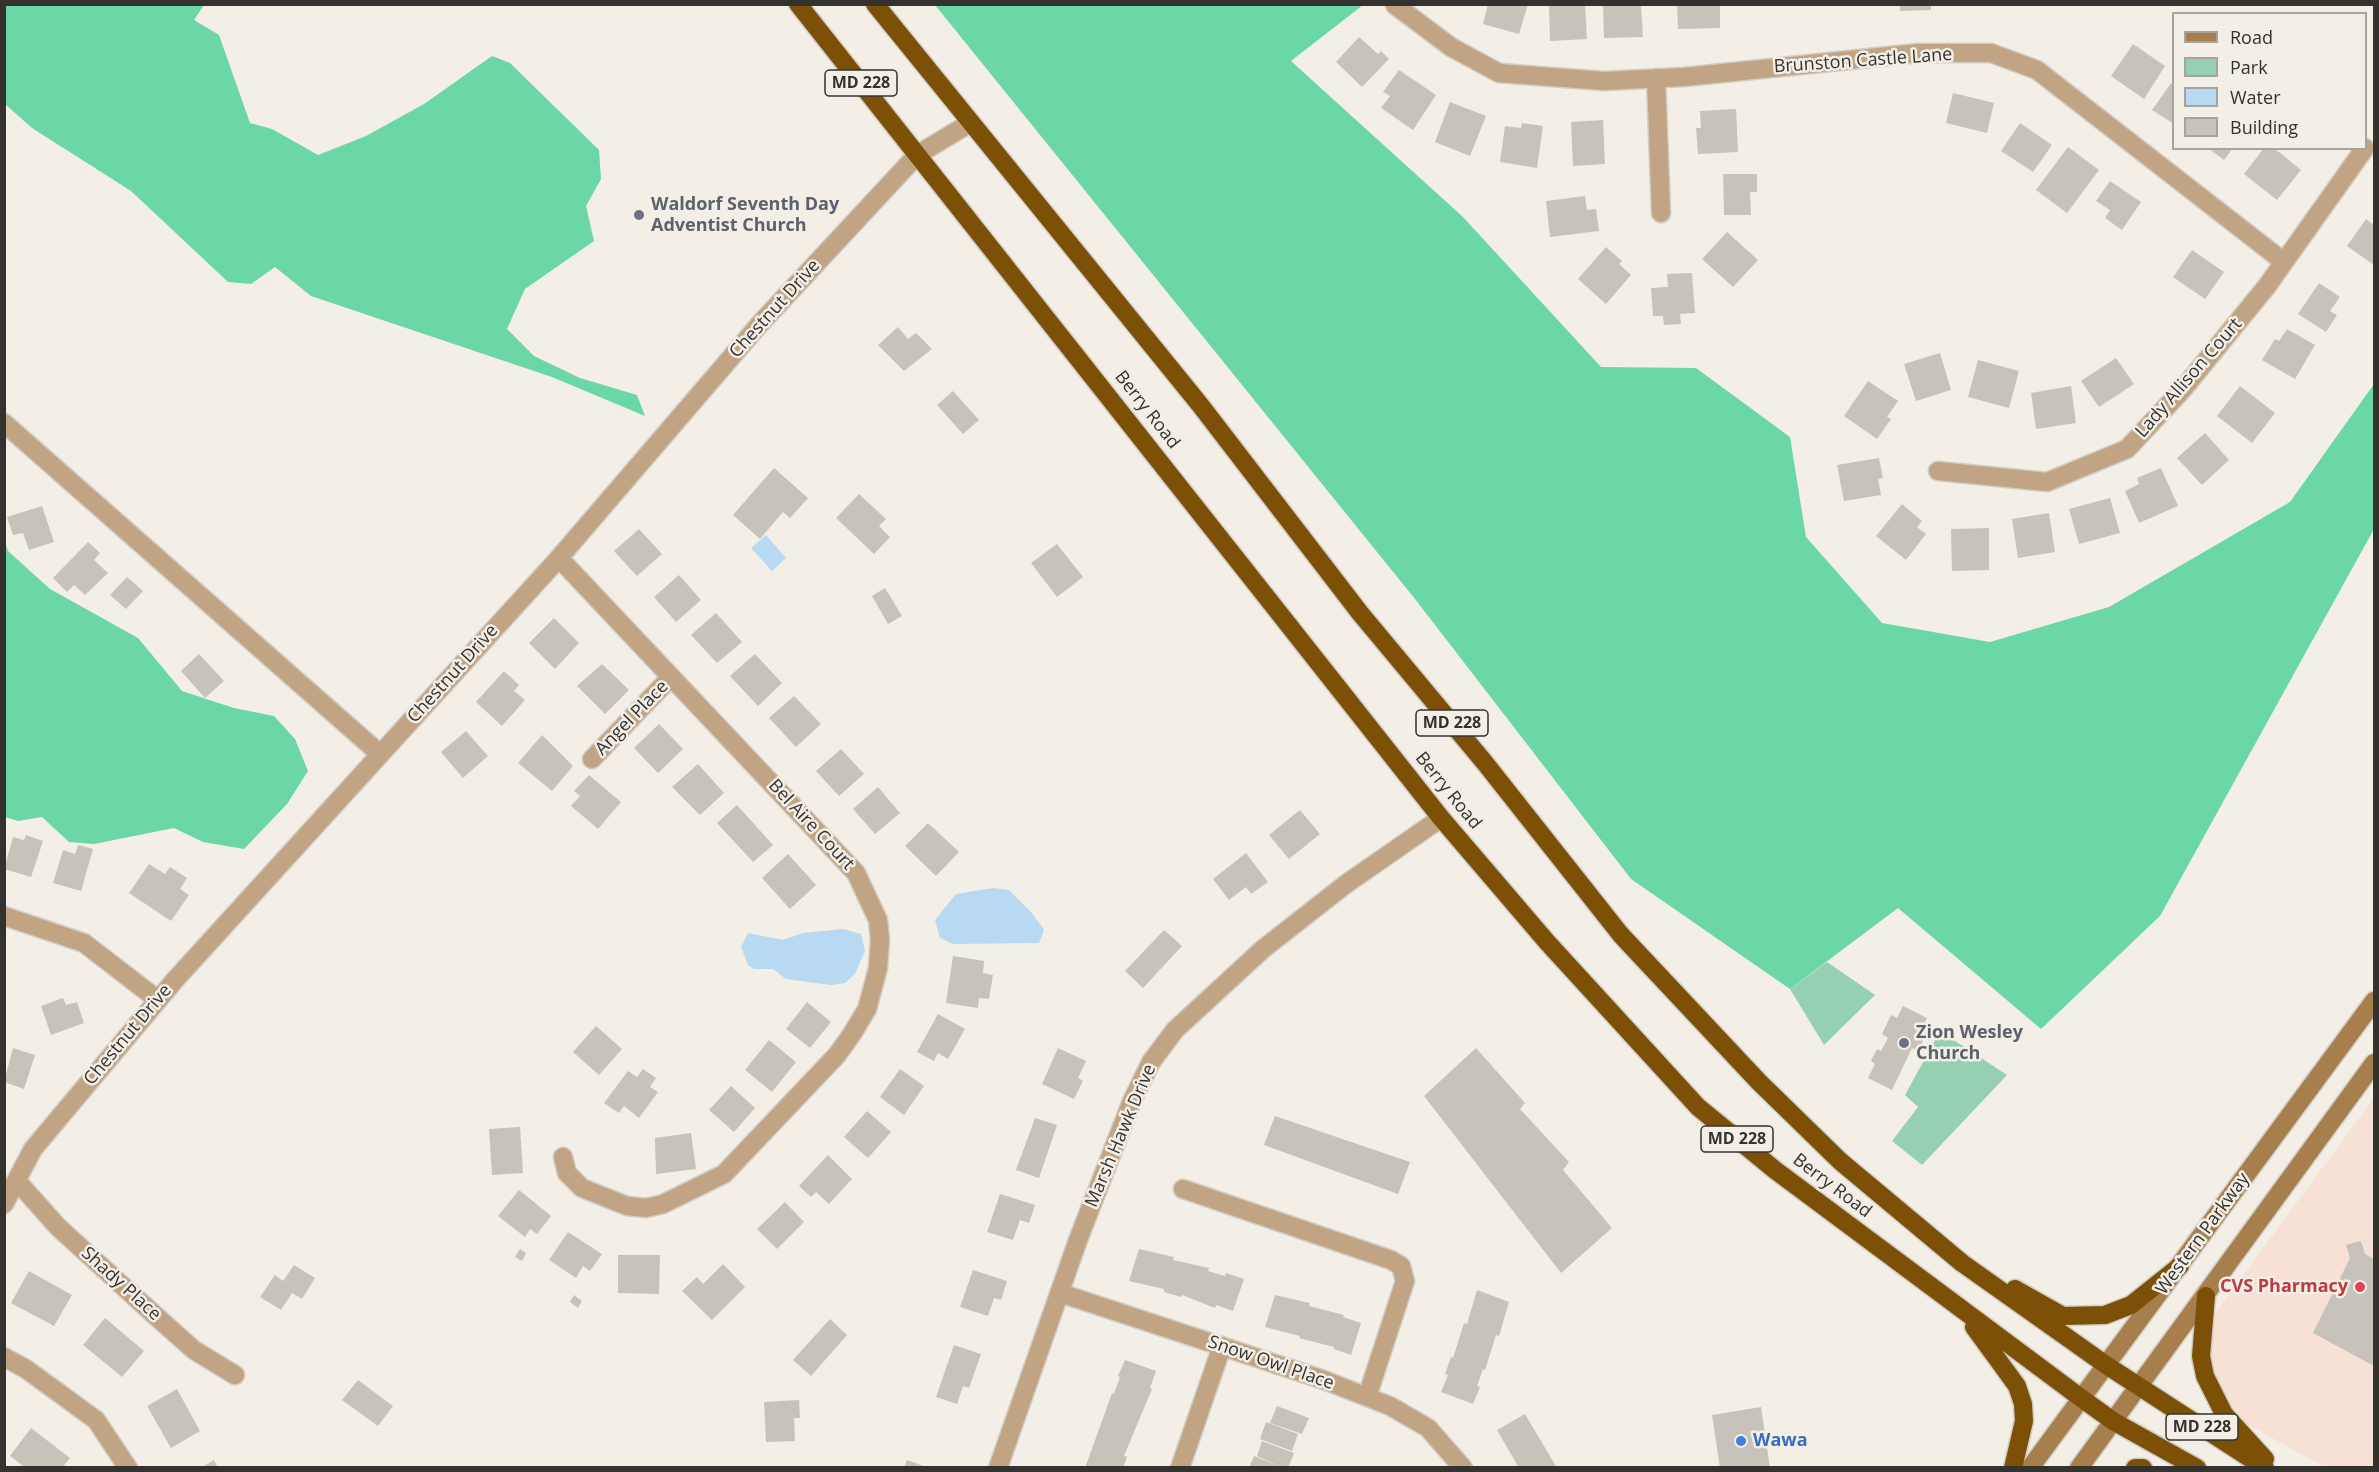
<!DOCTYPE html>
<style>
body{margin:0}
#map{position:relative;width:2379px;height:1472px;overflow:hidden;background:#f3eee6;font-family:"Open Sans",sans-serif}
canvas{display:block}
.frame{position:absolute;inset:0;border:6px solid #34322f;pointer-events:none}
.legend{position:absolute;left:2172px;top:12px;width:195px;height:138px;box-sizing:border-box;background:#f3eee6;border:2px solid #a7a39d;margin:0;padding:8px 10px;list-style:none;font-size:18px;color:#34322f}
.legend li{display:flex;align-items:center;gap:12px;height:30px}
.legend b{width:30px;border:2px solid #a7a39d}
</style>
<div id="map">
<canvas width="2379" height="1472"></canvas>
<div class="frame"></div>
<ul class="legend">
<li><b style="height:8px;background:#a77f4d"></b>Road</li>
<li><b style="height:16px;background:#95d0b3"></b>Park</li>
<li><b style="height:16px;background:#b8d9f2"></b>Water</li>
<li><b style="height:16px;background:#c7c3bb"></b>Building</li>
</ul>
</div>
<script>
const g = document.querySelector('canvas').getContext('2d');
g.lineJoin = 'round';
function fillPath(path, color) { g.fillStyle = color; g.fill(path, 'evenodd'); }
const poly = rows => new Path2D(rows.map(r => 'M' + r).join(''));
function strokePath(path, color, width, dash) { g.strokeStyle = color; g.lineWidth = width; g.lineCap = dash ? 'butt' : 'round'; g.setLineDash(dash || []); g.stroke(path); }
function label(font, color, halo, rows, align = 'center') {
  g.font = font + ' "Open Sans",sans-serif'; g.lineWidth = 5; g.setLineDash([]); g.textBaseline = 'middle'; g.strokeStyle = halo; g.fillStyle = color; for (const [text, x, y, turn = 0] of rows) {
    g.save(); g.translate(x, y); g.rotate((+turn || 0) * Math.PI / 180); g.textAlign = isNaN(turn) ? turn : align; if (halo) g.strokeText(text, 0, 0); g.fillText(text, 0, 0); g.restore();
  }
}
const commercial = poly([
 [2374,1098,2374,1467,2325,1467,2238,1419,2216,1382,2209,1346,2216,1312]
]);
const green = poly([
 [1827,962,1875,995,1824,1045,1790,989],
 [1940,1031,2007,1075,1922,1165,1892,1141,1918,1107,1905,1095]
]);
const forest = poly([
 [5,4,204,5,194,20,219,35,250,123,272,129,318,155,366,136,424,104,492,56,510,63,599,150,601,179,586,206,594,241,525,289,507,329,534,356,580,378,637,395,645,416,552,377,311,296,275,267,251,284,228,282,131,191,32,128,5,104],
 [935,5,1363,5,1291,61,1463,217,1601,367,1696,368,1790,437,1806,537,1882,623,1990,642,2109,607,2290,502,2374,384,2374,529,2160,916,2041,1029,1898,908,1790,989,1631,879,1415,599],
 [4,539,8,551,50,589,138,638,182,691,234,708,274,716,295,739,308,771,287,804,244,849,203,842,174,828,94,844,69,842,42,817,18,821,5,817]
]);
const water = poly([
 [766,535,786,558,772,571,751,548],
 [993,888,1009,890,1032,913,1044,930,1039,943,953,944,940,938,935,920,956,894],
 [843,929,861,934,865,951,855,974,845,983,831,985,786,979,773,969,754,969,748,965,741,947,748,933,783,940,803,933]
]);
const building = poly([
 [1488,4,1528,4,1519,34,1483,24],
 [1549,4,1585,4,1587,39,1550,41],
 [1677,4,1720,4,1720,28,1678,29],
 [1900,4,1931,4,1931,10,1900,11],
 [1603,5,1641,5,1643,37,1604,38],
 [1359,37,1378,54,1381,51,1389,59,1362,87,1336,62],
 [2133,44,2165,66,2144,99,2111,76],
 [1399,70,1436,95,1413,130,1381,108,1390,96,1383,92],
 [2171,83,2174,84,2174,124,2152,110],
 [1953,93,1994,103,1987,133,1946,123],
 [1450,102,1486,116,1470,156,1435,142],
 [1736,109,1738,152,1698,154,1696,128,1701,128,1700,111],
 [1603,120,1605,164,1573,166,1571,122],
 [1522,123,1543,126,1537,168,1500,162,1505,126,1521,128],
 [2020,123,2052,145,2033,172,2001,151],
 [2068,147,2099,170,2067,213,2036,190],
 [2208,148,2233,148,2224,160],
 [2264,148,2274,148,2301,170,2277,200,2244,174],
 [1723,174,1757,174,1757,192,1750,192,1751,215,1724,215],
 [2110,181,2141,202,2122,230,2105,218,2110,210,2096,201],
 [1585,196,1587,210,1596,209,1599,231,1550,237,1546,201],
 [2366,219,2374,225,2374,265,2347,246],
 [1727,232,1758,260,1733,287,1702,259],
 [1606,247,1622,261,1619,264,1631,275,1606,304,1578,279],
 [2192,250,2224,272,2205,299,2173,277],
 [1692,273,1695,313,1680,314,1681,324,1664,325,1663,316,1653,316,1651,288,1668,287,1667,274],
 [2319,283,2340,297,2330,311,2337,315,2326,332,2298,314],
 [898,327,908,339,916,333,932,349,904,371,878,345],
 [2287,329,2315,345,2295,379,2262,360,2275,339,2279,341],
 [1940,353,1951,390,1916,401,1904,364],
 [2116,358,2134,384,2099,407,2081,381],
 [1978,360,2019,371,2009,408,1968,397],
 [1868,381,1898,401,1887,417,1891,419,1877,439,1844,416],
 [2071,386,2076,423,2036,429,2031,393],
 [2240,386,2275,413,2252,443,2217,416],
 [953,391,979,420,963,434,937,405],
 [2205,433,2229,460,2202,485,2177,458],
 [1879,458,1883,478,1878,479,1881,495,1844,501,1837,465],
 [774,468,808,498,790,518,783,512,760,539,733,515],
 [2161,468,2178,506,2139,523,2125,491,2139,484,2137,478],
 [859,494,886,519,879,526,890,537,874,554,836,518],
 [2110,498,2120,533,2079,544,2069,509],
 [1902,504,1922,521,1917,527,1926,534,1906,560,1876,536],
 [42,506,54,542,29,550,23,533,13,535,7,517],
 [2049,513,2055,552,2018,558,2012,519],
 [1989,528,1989,570,1952,571,1951,529],
 [639,529,662,554,637,576,614,551],
 [88,542,100,553,94,560,108,573,85,595,74,585,67,592,53,578],
 [1057,544,1083,577,1057,597,1031,563],
 [679,575,701,600,676,622,654,597],
 [127,577,143,591,126,609,110,595],
 [885,588,902,616,888,624,872,596],
 [716,613,742,642,717,663,691,635],
 [554,618,579,643,555,669,529,643],
 [199,654,224,681,205,698,181,671],
 [755,654,782,683,758,706,730,676],
 [602,664,629,690,605,714,577,686],
 [504,671,519,685,514,691,525,700,502,726,476,702],
 [794,696,821,724,796,747,769,718],
 [659,724,683,749,658,773,634,748],
 [466,731,488,756,463,778,441,752],
 [542,735,573,766,552,791,518,763],
 [841,749,864,774,839,796,816,771],
 [698,764,724,793,700,815,672,787],
 [589,775,621,802,598,829,571,806,580,796,574,791],
 [878,787,900,813,875,834,853,809],
 [737,805,773,845,753,862,717,823],
 [1300,810,1320,834,1289,859,1269,835],
 [928,823,959,852,936,876,905,846],
 [26,835,43,841,31,877,4,869,13,837,24,840],
 [78,845,93,849,81,891,53,883,63,850,75,854],
 [1246,853,1268,882,1251,894,1246,887,1229,900,1213,879],
 [788,854,816,885,790,909,762,878],
 [149,864,165,874,170,867,187,878,180,889,189,895,171,921,129,893],
 [1164,930,1182,946,1143,988,1125,971],
 [953,956,984,961,983,973,993,975,989,999,979,998,978,1008,946,1003],
 [63,998,66,1005,77,1002,84,1023,51,1035,41,1006],
 [807,1002,831,1022,810,1048,786,1029],
 [1903,1006,1927,1018,1921,1030,1927,1033,1918,1051,1912,1048,1892,1090,1868,1078,1875,1064,1871,1061,1877,1049,1881,1051,1888,1038,1882,1034,1891,1015,1897,1018],
 [938,1014,965,1029,948,1059,938,1053,934,1061,917,1052],
 [596,1026,622,1049,599,1075,573,1052],
 [769,1040,796,1062,772,1092,745,1070],
 [13,1048,35,1055,24,1089,4,1082],
 [1058,1048,1086,1061,1078,1078,1083,1081,1074,1099,1042,1084],
 [1476,1048,1525,1103,1520,1109,1569,1162,1563,1170,1612,1228,1561,1273,1424,1096],
 [643,1069,656,1078,650,1087,658,1092,639,1118,624,1106,619,1113,604,1103,628,1071,637,1077],
 [900,1069,924,1086,904,1115,880,1097],
 [731,1086,755,1108,734,1132,709,1110],
 [867,1111,891,1132,868,1158,844,1137],
 [1275,1116,1410,1162,1398,1194,1264,1145],
 [1035,1118,1057,1125,1039,1178,1016,1170],
 [520,1127,523,1173,492,1175,489,1129],
 [691,1133,696,1169,656,1174,655,1138],
 [828,1155,852,1179,829,1204,816,1192,811,1197,799,1186],
 [519,1190,551,1216,537,1234,530,1229,525,1237,498,1216],
 [1000,1194,1035,1205,1029,1223,1020,1220,1013,1240,987,1232],
 [785,1202,804,1222,777,1249,757,1229],
 [568,1232,602,1254,590,1271,583,1266,576,1278,549,1260],
 [2361,1241,2365,1254,2374,1259,2374,1366,2313,1333,2350,1258,2346,1245],
 [520,1249,526,1253,522,1261,515,1257],
 [1139,1249,1174,1257,1173,1260,1209,1268,1208,1271,1225,1276,1226,1273,1244,1279,1233,1311,1216,1305,1215,1308,1182,1295,1181,1297,1164,1292,1164,1289,1129,1281],
 [618,1255,660,1255,659,1294,618,1293],
 [723,1264,745,1287,712,1320,682,1291,697,1277,703,1284],
 [294,1265,315,1278,302,1299,292,1293,281,1310,260,1297,275,1275,283,1281],
 [973,1270,1007,1281,1001,1300,994,1298,988,1316,960,1307],
 [29,1271,72,1295,54,1326,11,1303],
 [1477,1290,1509,1302,1499,1336,1496,1335,1485,1370,1483,1369,1477,1386,1480,1387,1473,1404,1441,1392,1448,1375,1445,1374,1451,1357,1453,1358,1464,1323,1467,1324],
 [574,1295,582,1301,578,1308,570,1302],
 [1275,1295,1310,1303,1309,1306,1344,1315,1343,1317,1361,1323,1351,1355,1334,1349,1334,1347,1299,1338,1300,1336,1265,1327],
 [105,1318,144,1351,122,1377,83,1345],
 [830,1319,847,1335,811,1376,793,1360],
 [954,1345,981,1354,969,1388,963,1386,957,1404,936,1397],
 [1125,1360,1156,1371,1150,1388,1152,1389,1124,1456,1127,1457,1123,1468,1085,1468,1112,1393,1114,1394,1120,1377,1118,1376],
 [358,1380,393,1406,378,1426,342,1400],
 [177,1389,200,1431,171,1448,147,1406],
 [799,1400,800,1418,794,1418,795,1441,766,1442,764,1402],
 [1277,1406,1309,1418,1302,1434,1270,1423],
 [1761,1407,1770,1468,1720,1468,1712,1415],
 [1525,1414,1557,1468,1519,1468,1497,1430],
 [1266,1422,1298,1434,1292,1451,1260,1439],
 [31,1428,70,1458,62,1468,26,1468,10,1456],
 [1262,1441,1294,1453,1288,1468,1249,1468,1254,1456,1281,1467,1257,1456],
 [214,1460,218,1468,201,1468],
 [907,1460,926,1467,926,1468,904,1468]
]);
const street = poly([
 [1395,5,1451,47,1499,73,1604,81,1684,77,1918,53,1991,53,2037,70,2284,262],
 [1656,78,1661,213],
 [4,423,380,754],
 [1938,471,2047,482,2127,449,2183,389,2267,286,2365,148],
 [559,558,856,873,878,920,880,940,878,968,867,1009,852,1034,837,1055,724,1174,663,1204,646,1208,627,1206,582,1188,567,1173,563,1157],
 [592,759,671,677],
 [4,916,84,943,158,1000],
 [17,1181,58,1227,158,1318,194,1350,235,1375],
 [1183,1189,1391,1260,1401,1266,1405,1281,1367,1397],
 [4,1204,33,1149,174,981,559,558,758,326,917,155,970,123],
 [1060,1293,1324,1380,1390,1406,1428,1428,1463,1468],
 [4,1357,26,1369,96,1420,128,1468],
 [998,1468,1078,1240,1132,1101,1151,1062,1175,1030,1263,949,1346,884,1441,818],
 [1180,1468,1222,1346]
]);
const secondary = poly([
 [2030,1468,2374,1001],
 [2079,1468,2374,1063]
]);
const highway = poly([
 [798,4,1441,818,1547,942,1698,1107,1775,1170,2081,1398,2113,1421,2197,1468],
 [875,4,1201,406,1360,613,1485,763,1621,935,1759,1082,1840,1161,1962,1263,2106,1365,2265,1468],
 [2015,1289,2063,1316,2105,1315,2131,1305,2180,1266],
 [2206,1296,2201,1356,2205,1376,2224,1414,2265,1459],
 [1974,1327,2017,1386,2023,1404,2024,1421,2013,1468],
 [2135,1468,2143,1468]
]);
const markers = [
 [639,215,6,"#6b7280"],
 [1904,1043,6,"#6b7280"],
 [2360,1287,6,"#e0444e"],
 [1741,1441,6,"#3f7fe0"]
];
const shields = [
 [861,83,72],
 [1452,723,72],
 [1737,1139,72],
 [2202,1427,72]
];
const shieldNames = [
 ["MD 228",861,83],
 ["MD 228",1452,723],
 ["MD 228",1737,1139],
 ["MD 228",2202,1427]
];
const streetNames = [
 ["Brunston Castle Lane",1863,61,-4],
 ["Chestnut Drive",775,309,-48],
 ["Lady Allison Court",2189,378,-49],
 ["Berry Road",1147,410,52],
 ["Chestnut Drive",453,674,-48],
 ["Angel Place",632,718,-46],
 ["Berry Road",1448,791,51],
 ["Bel Aire Court",811,825,47],
 ["Chestnut Drive",128,1035,-50],
 ["Marsh Hawk Drive",1121,1136,-67],
 ["Berry Road",1832,1186,37],
 ["Western Parkway",2203,1234,-54],
 ["Shady Place",121,1284,42],
 ["Snow Owl Place",1271,1363,19]
];
const worshipNames = [
 ["Waldorf Seventh Day",651,205],
 ["Adventist Church",651,226],
 ["Zion Wesley",1916,1033],
 ["Church",1916,1054]
];
const healthNames = [
 ["CVS Pharmacy",2348,1287]
];
const shopNames = [
 ["Wawa",1753,1441]
];
fillPath(commercial, '#f7e0d4');
fillPath(green, '#95d0b3');
fillPath(forest, '#6bd7a6');
fillPath(water, '#b8d9f2');
fillPath(building, '#c7c3bb');
strokePath(street, '#d1ccc5', 21);
strokePath(secondary, '#d1ccc5', 21);
strokePath(highway, '#d1ccc5', 21);
strokePath(street, '#c0a483', 18);
strokePath(secondary, '#a77f4d', 18);
strokePath(highway, '#7d5007', 18);
for (const [x, y, r, color] of markers) { const dot = new Path2D(); dot.arc(x, y, r, 0, 2 * Math.PI); g.fillStyle = color; g.fill(dot); strokePath(dot, '#f3eee6', 2); }
for (const [x, y, w] of shields) { const box = new Path2D(); box.roundRect(x - w / 2, y - 13, w, 26, 4.5); g.fillStyle = '#f3eee6'; g.fill(box); strokePath(box, '#34322f', 1.5); }
label('bold 16px', '#34322f', null, shieldNames);
label('18px', '#34322f', '#f3eee6', streetNames);
label('bold 18px', '#5b616d', '#f3eee6', worshipNames, 'left');
label('bold 18px', '#be3a42', '#f3eee6', healthNames, 'right');
label('bold 18px', '#366cbe', '#f3eee6', shopNames, 'left');
</script>
